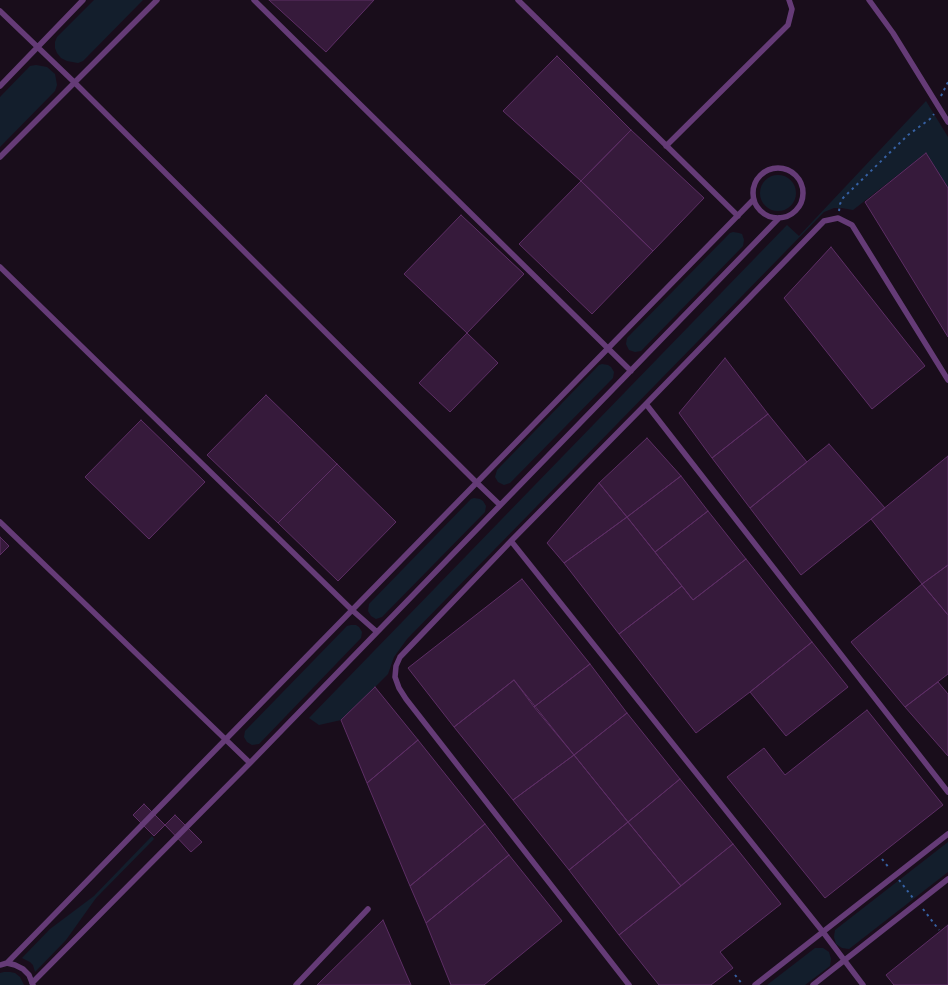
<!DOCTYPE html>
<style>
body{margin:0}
canvas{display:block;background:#190d1b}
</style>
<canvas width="948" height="985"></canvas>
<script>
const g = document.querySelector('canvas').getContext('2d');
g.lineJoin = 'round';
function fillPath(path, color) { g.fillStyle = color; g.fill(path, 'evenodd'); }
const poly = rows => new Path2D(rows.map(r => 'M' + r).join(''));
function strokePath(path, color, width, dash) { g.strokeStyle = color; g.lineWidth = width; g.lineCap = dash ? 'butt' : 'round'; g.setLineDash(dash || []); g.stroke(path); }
const green = poly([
 [94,0,143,0,83,61,78,63,67,61,61,58,57,53,55,48,55,42,57,37],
 [36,65,47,67,55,74,57,85,55,91,0,147,0,97,30,66],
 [926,101,948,137,948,188,926,153,853,210,842,208,834,208,824,212,407,639,394,657,388,674,375,687,341,720,319,725,309,718,787,225,799,236],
 '760 193a18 18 0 1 1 36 0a18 18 0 1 1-36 0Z',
 [733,232,739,233,742,234,744,240,743,246,641,351,635,352,629,350,626,344,627,338,730,233],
 [602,364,608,365,611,367,614,372,613,378,510,483,504,485,498,482,495,477,497,470,599,365],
 [474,498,480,499,483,501,486,506,485,512,382,617,376,619,371,616,368,611,369,604,471,499],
 [351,625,356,625,359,627,362,632,361,638,259,744,252,745,247,742,244,737,245,731,347,626],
 [152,836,154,839,96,898,66,940,35,972,33,965,30,962,22,958,50,929,94,896],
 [948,842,948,872,849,949,842,948,836,944,834,937,835,930],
 [815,948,823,948,829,952,831,959,830,966,805,985,767,985],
 [4,972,10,972,15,973,20,977,24,985,0,985,0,973]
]);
const building = poly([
 [269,0,374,0,326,52,269,0],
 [557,56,631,130,581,181,503,111,557,56],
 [631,130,704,198,653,251,581,181,631,130],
 [926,153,948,188,948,337,865,202,926,153],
 [581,181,653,251,592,314,519,244,581,181],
 [461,215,524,274,467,333,404,274,461,215],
 [831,247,925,366,872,409,784,298,831,247],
 [467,333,498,363,450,412,419,383,467,333],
 [725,358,768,414,712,458,679,413,725,358],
 [266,395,337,464,278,523,207,455,266,395],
 [768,414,807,462,750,508,712,458,768,414],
 [141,420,205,482,149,539,85,477,141,420],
 [647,438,681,476,627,517,599,483,647,438],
 [829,444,885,508,801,575,750,508,829,444],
 [948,456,948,565,922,584,871,519,948,456],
 [337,464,396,522,338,581,278,523,337,464],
 [681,476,708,511,655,552,627,517,681,476],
 [599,483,627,517,564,563,547,543,599,483],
 [708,511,746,559,693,600,655,552,708,511],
 [627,517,682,586,619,634,564,563,627,517],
 [0,537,9,546,0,555,0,537],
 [746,559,812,642,750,692,696,733,619,634,682,586,693,600,746,559],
 [948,565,948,615,922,584,948,565],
 [522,579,590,664,534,707,514,680,454,727,408,668,522,579],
 [922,584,948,615,948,674,905,707,851,642,922,584],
 [812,642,848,687,786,736,750,692,812,642],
 [590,664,627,713,574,755,534,707,590,664],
 [514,680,574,755,513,800,454,727,514,680],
 [938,682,948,694,948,756,905,707,938,682],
 [375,687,418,740,367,783,341,720,375,687],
 [867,710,943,805,825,898,727,777,764,748,785,775,867,710],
 [627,713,680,779,628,822,574,755,627,713],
 [418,740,485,824,410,886,367,783,418,740],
 [574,755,628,822,569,870,513,800,574,755],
 [680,779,733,844,681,886,628,822,680,779],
 [144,804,165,825,154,836,133,815,144,804],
 [175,815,202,842,191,852,165,825,175,815],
 [628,822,681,886,619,935,569,870,628,822],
 [485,824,509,855,426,923,410,886,485,824],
 [733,844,781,904,720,952,733,968,711,985,659,985,619,935,733,844],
 [509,855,562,921,484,985,451,985,426,923,509,855],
 [383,920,411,985,317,985,383,920],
 [948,925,948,985,894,985,886,975,948,925]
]);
const path = poly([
 [941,96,948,82],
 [839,211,840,204,843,198,908,135,930,119,934,114],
 [882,859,890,869],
 [899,880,913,898],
 [923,909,939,930],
 [735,975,743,985]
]);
const lane = poly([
 [254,0,631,371],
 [518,0,738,216],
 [869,0,893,33,948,122],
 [0,11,74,82,475,481,500,505],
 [0,86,83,0],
 [666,146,788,25,792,9,789,0],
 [0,157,157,0],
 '753 193a25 25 0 1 1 50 0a25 25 0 1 1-50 0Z',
 [0,267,352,610,377,632],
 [646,404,948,792],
 [0,522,250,763],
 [511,541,823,932,863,985],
 [7,963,753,200],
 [0,965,7,963,15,965,23,969,29,975,33,985],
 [32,983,250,763,779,218],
 [296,985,368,909],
 [629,985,406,699,399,688,395,677,396,666,400,657,511,541,646,404,824,221,838,218,852,225,948,380],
 [755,985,948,834],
 [813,985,948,879]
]);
fillPath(green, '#131e2c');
fillPath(building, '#361a3b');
strokePath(building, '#5d2e65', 1);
strokePath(path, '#3661a4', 2, [2.5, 4]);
strokePath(lane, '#653b77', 5.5);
</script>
